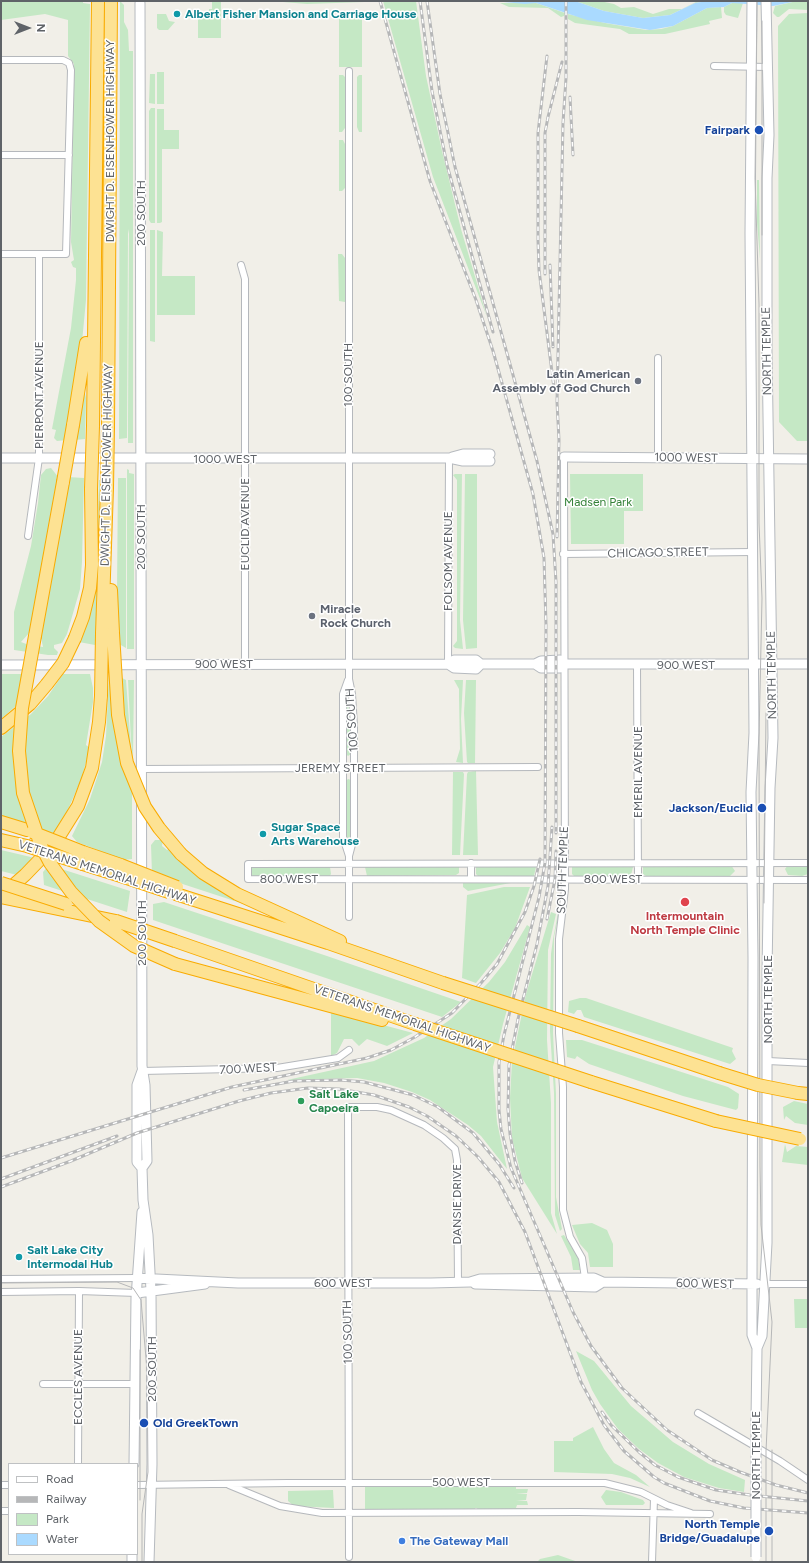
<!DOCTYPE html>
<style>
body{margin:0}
#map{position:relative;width:809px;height:1563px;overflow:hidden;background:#f1efe8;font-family:Figtree,sans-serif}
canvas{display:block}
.frame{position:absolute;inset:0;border:2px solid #5f6368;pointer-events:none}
.legend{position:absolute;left:8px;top:1463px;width:130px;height:92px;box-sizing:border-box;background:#fff;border:1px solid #bfc1c3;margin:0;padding:5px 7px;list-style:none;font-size:12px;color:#5f6368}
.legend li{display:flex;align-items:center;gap:8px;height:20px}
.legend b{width:20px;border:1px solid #bfc1c3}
.north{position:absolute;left:8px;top:8px;width:40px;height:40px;-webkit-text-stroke:3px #fff;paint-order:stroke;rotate:90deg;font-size:11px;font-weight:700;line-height:16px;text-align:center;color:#5f6368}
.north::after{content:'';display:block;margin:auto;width:14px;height:18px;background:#5f6368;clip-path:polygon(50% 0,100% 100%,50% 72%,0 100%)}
</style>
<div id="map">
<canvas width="809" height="1563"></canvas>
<div class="frame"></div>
<ul class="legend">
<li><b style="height:5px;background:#fff"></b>Road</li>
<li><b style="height:5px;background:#b6b7b8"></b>Railway</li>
<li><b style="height:11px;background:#c5e8c5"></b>Park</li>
<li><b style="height:11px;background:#aadaff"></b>Water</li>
</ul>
<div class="north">N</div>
</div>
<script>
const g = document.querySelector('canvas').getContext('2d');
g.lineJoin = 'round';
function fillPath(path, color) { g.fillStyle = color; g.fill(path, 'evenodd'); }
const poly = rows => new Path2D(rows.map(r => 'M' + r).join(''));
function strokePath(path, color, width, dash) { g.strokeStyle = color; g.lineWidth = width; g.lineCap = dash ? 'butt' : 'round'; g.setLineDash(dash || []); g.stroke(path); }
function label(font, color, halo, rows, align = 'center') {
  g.font = font + ' Figtree,sans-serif'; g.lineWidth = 3; g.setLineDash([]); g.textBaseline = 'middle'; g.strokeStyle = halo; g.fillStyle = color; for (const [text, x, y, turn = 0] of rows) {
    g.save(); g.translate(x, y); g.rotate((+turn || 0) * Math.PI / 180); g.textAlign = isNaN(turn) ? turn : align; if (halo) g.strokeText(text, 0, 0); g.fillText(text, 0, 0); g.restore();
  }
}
const green = poly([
 [1,1,83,1,83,3,90,4,86,300,80,363,67,440,57,441,54,438,56,430,52,429,71,328,76,280,76,268,73,267,71,262,74,260,71,242,74,64,68,56,68,20,45,14,1,20],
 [120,1,124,5,124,22,128,30,129,51,133,51,133,443,128,443,128,420,129,229,128,234,127,438,119,439],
 [212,1,221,1,221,38,198,38,198,13,209,13,209,9,212,9],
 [271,1,364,1,364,2,307,4],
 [383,1,416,1,426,76,442,151,461,229,487,317,433,177],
 [575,1,600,1,614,4,621,8,634,7,653,14,669,9,682,9,698,1,707,1,695,3,670,15,643,18,604,11],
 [797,1,808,1,808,10,789,9,779,17,777,17,773,13,775,6],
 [500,3,536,3,565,13,564,16,561,17,548,8,509,7],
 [732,3,743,3,738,18,726,15,724,12,724,7],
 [721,7,722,18,709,21,710,24,665,34,629,34,620,29,575,23,568,19,568,14,605,23,646,30,661,29,673,26,707,8],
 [339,12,362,12,362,67,339,67],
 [808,13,808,441,797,441,779,422,778,26,789,14],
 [157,14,166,14,169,21,175,22,168,30,159,30,157,28],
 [157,72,164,72,164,104,157,104],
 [150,74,155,74,155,104,149,103],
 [339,75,343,75,345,77,345,128,342,132,339,132],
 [359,75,362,75,362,132,359,132,357,127,357,77],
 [151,108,155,108,155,223,151,223,149,220,149,111],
 [157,109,164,109,164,130,179,130,179,149,162,149,162,222,160,223,157,223],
 [339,140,343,140,345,144,345,188,342,191,339,191],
 [757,180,759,180,760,259,757,222],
 [150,230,155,230,155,342,150,341],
 [157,230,163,232,162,276,195,276,195,315,157,315],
 [338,254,342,254,345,258,345,302,339,301],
 [84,387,86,398,85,439,75,440],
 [51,468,59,478,30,632,21,642,29,645,28,652,14,650,14,612,31,546,38,503,41,475,46,469],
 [127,469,129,470,129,473,134,474,134,649,127,649],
 [455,474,462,474,460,620,463,649,455,648,453,646,457,641,457,480,453,475],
 [465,474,477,474,477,648,466,649,463,620],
 [570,474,643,474,643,511,624,511,624,544,571,544],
 [68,477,84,478,82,562,80,589,67,634,62,643,54,645,54,648,58,652,57,655,48,655,35,653,37,646,43,647,40,633],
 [118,478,126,478,126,648,119,644,117,589],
 [99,480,101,480,95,645,79,642,89,615,97,558],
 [1,674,24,674,18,704,1,719],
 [63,674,90,674,93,688,93,702,86,745,90,748,81,780,62,823,54,836,1,817,1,737,31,714,48,696],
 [109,675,112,675,132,790,132,859,123,860,77,842,72,836,90,799,102,762,106,736],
 [120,677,126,680,132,762,125,742],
 [128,680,134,680,133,759,131,741],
 [454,680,463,680,461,719,463,763,456,762,460,749,459,696,459,689],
 [466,680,476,680,475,763,468,763,467,762,464,713],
 [347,694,351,728,351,754,348,756,346,754,346,695],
 [476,771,478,855,463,855,467,774,468,772],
 [453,772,463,772,464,774,460,855,452,855],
 [348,779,351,780,351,836,348,838,346,836,346,781],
 [155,840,163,840,162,846,167,850,170,848,256,908,152,874,151,845],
 [1,850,35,858,17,875,1,871],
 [49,865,130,891,127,912,44,885,43,872],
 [253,865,330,867,331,874,329,877,253,877,251,875,250,867],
 [367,865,457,865,459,867,459,873,456,875,367,876,365,867],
 [478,865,534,865,536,867,534,876,478,876,476,874,476,867],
 [731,865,735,871,730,876,646,876,643,874,643,866],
 [788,865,808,866,808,874,802,876,788,875,785,869],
 [572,866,632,866,633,867,631,875,626,876,574,876,572,874],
 [463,882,516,882,468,891,463,887],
 [504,887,530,887,515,928,500,953,476,983,462,978,467,895],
 [164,902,324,955,461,1002,442,1017,153,920,153,904],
 [559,908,560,909,554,937,553,1033,556,1094,556,1197,562,1229,560,1231,555,1215,554,1093,550,1031,551,954,553,939],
 [551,912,556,914,548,950,547,1040,551,1103,551,1213,557,1234,522,1178,512,1138,510,1098,512,1061,526,994],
 [527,925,530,927,503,1024,493,1067,497,1122,507,1169,481,1136,468,1125,430,1100,412,1092,384,1083,357,1078,287,1080,374,1061,424,1038,451,1019,489,982,505,962],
 [580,998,586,998,733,1048,732,1051,736,1059,730,1064,584,1017,581,1010,577,1010,574,1014,568,1012,569,1001],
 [331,1011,413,1033,387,1046,367,1039,359,1046,352,1039,344,1039,337,1053,331,1056],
 [566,1040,582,1040,728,1087,739,1094,738,1108,736,1110,683,1096,589,1064,577,1056,575,1059,567,1057],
 [794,1101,808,1104,808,1125,795,1123,786,1116,784,1120,783,1107],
 [785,1144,787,1152,796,1146,808,1147,808,1165,782,1162],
 [592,1223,607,1230,613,1244,613,1267,590,1267,588,1253,580,1244,572,1225],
 [564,1235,578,1257,580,1270,573,1270,571,1257,561,1236],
 [794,1299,808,1299,808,1328,795,1328],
 [576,1351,594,1361,631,1406,673,1442,709,1464,745,1480,744,1492,719,1488,684,1477,658,1463,639,1449,618,1429,600,1404,592,1390],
 [593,1427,604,1449,614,1463,636,1475,650,1487,630,1478,612,1474,554,1472,554,1441,573,1441,573,1438],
 [365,1484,528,1486,516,1487,516,1489,528,1489,527,1493,516,1493,527,1494,526,1500,516,1501,527,1501,528,1505,517,1505,516,1508,527,1508,528,1510,478,1510,477,1508,475,1508,475,1510,365,1510],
 [333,1490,334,1508,294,1506,288,1501,288,1491],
 [606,1490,621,1492,643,1500,645,1503,643,1505,606,1505,601,1497],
 [558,1555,578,1562,537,1562,540,1559]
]);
const water = poly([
 [493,1,575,1,604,11,643,18,670,15,695,3,707,1,797,1,773,6,732,3,724,7,707,8,673,26,650,30,587,20,536,3,525,4]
]);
const street = poly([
 [1,60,63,60,69,63,71,70,66,254,1,254],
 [714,66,768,67],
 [349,71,349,679,352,694,354,726,354,837,349,856],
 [1,155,69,155],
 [241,265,245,279,245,664],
 [658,358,658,458],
 [564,457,565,889,559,939,559,1033,563,1087,563,1210,570,1237,582,1258,585,1278],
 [28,536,39,458,39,254],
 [563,554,753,552],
 [448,664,449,458],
 [637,664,638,879],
 [348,680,343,694,343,837,349,856,349,917],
 [142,769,538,767],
 [471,863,471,879],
 [808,863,248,864,248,879,808,880],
 [768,1061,808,1063],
 [142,1071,277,1068,338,1058,349,1050],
 [1,1279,136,1278],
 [765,1284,808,1284],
 [1,1292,79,1291,137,1293],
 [43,1384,135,1384],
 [698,1413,780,1461,808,1480],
 [78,1464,79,1291],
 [1,1485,9,1485],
 [137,1485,287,1483,605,1483,641,1492,667,1505,691,1513],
 [229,1485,280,1506,322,1513,578,1512,710,1514],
 [1,1511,9,1511],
 [349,1557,348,1107,377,1107,391,1110,424,1125,443,1138,455,1149,457,1160,458,1283],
 [652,1562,654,1499]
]);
const secondary = poly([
 [752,1,750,233,754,733,751,792,753,958,752,1284,752,1335,757,1348],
 [140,3,142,1066,145,1085,147,1161,142,1168,143,1200,148,1235,151,1291,152,1464,149,1562],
 [452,457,463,454,490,454],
 [564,457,808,459],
 [1,458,449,458,463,461,490,461],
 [448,664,454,668,476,669,481,664],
 [535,664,541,668,560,668,564,664],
 [1,665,448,664,454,660,476,660,481,664,535,664,541,661,560,660,564,664,808,664],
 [142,1168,137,1162,137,1085,142,1071],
 [136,1278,238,1283,431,1283,470,1282,480,1279,594,1278,603,1282,757,1284],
 [475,1284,595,1287,603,1282],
 [137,1293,205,1284],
 [756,1420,757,1348,762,1336,767,1243,767,972,770,788,773,738,767,351,767,178,769,135,766,1],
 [134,1464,136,1298,142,1212],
 [132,1562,132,1554]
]);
const highway = poly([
 [73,425,86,343],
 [93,426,98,1],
 [108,427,111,1],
 [111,590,113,633],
 [102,633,107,488],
 [35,636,63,482],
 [75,638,83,617,90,588,92,565,91,489],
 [1,728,30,704,47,684],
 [1,822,27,830],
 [1,840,27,846],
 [83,852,121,865],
 [181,854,203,873,237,894,340,941],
 [83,864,121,876],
 [176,894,328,943,443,983],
 [1,896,25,875,53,846,78,806,92,768,99,722,101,696],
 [1,897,116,921],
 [175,941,415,1024],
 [175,964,382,1020],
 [578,1026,719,1073],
 [591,1082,716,1121],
 [798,1093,808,1094]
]);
const tram = poly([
 [757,1,755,178,759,304,759,523,762,598,759,737,760,1167,761,1225,772,1322,766,1451,766,1562],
 [762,21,762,235],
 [764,903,766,713],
 [1,1283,117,1282,133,1288,141,1300,147,1370,148,1472,142,1514,142,1562],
 [772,1450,772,1562],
 [140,1500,140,1350]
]);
const rail = poly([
 [380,1,430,181,476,300,493,351,533,494,544,558,546,625,545,863,539,897,504,1035,499,1062,499,1110,501,1129,511,1168,573,1312,591,1346,622,1388,667,1430,712,1460,740,1472,776,1485,808,1493],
 [420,1,432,91,447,165,493,332],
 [427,1,440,94,455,167,537,461,553,534,556,582,556,833],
 [547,56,538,133,538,240,539,270,554,388],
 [570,97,573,155],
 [550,265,553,347],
 [545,274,545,133,548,117,562,62],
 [557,537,559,440,557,402,563,123,566,78,566,1],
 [547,919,555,879,556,851],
 [244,1090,294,1081,341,1080,364,1082,413,1095,438,1107,473,1133,499,1164,514,1188],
 [1,1158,232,1087,367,1058,391,1050,415,1037,452,1013,481,983,497,964,525,912,534,886,540,859],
 [1,1179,117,1136],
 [522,1183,515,1161,510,1134,508,1109,509,1065,518,1019,537,944,548,886,552,827],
 [1,1187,71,1161,137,1133,239,1101,271,1093,308,1088,339,1089,374,1095,409,1107,427,1116,456,1136,478,1157,499,1182,525,1232,581,1382,604,1425,624,1451,654,1477,664,1483,710,1501,744,1508,808,1513],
 [602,1412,611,1425,639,1452,655,1465,678,1477,716,1490,750,1495,808,1501]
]);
const secondaryBridge = poly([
 [756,1557,756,1420]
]);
const highwayBridge = poly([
 [63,482,73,425],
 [107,488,108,427],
 [91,489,93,426],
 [113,633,118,715,127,763,145,807,159,828,181,854],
 [35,636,22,708,19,751,23,793,41,846,50,863,71,892,99,921,134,946,175,964],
 [47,684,63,663,75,638],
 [101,696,102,633],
 [32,832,83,852],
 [27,846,83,864],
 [121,865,177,887],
 [121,876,169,892],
 [1,883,66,904],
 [116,921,175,941],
 [443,983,578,1026],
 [415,1024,591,1082],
 [719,1073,758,1085,798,1093],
 [716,1121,800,1139]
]);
const markers = [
 [177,14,4,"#0f9aa8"],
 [759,130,5,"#1a4fb4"],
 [638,381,4,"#6b7280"],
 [312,616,4,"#6b7280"],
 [762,808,5,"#1a4fb4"],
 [263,834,4,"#0f9aa8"],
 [685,902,5,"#e0444e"],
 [301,1101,4,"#2e9e5b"],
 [19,1257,4,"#0f9aa8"],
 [144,1423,5,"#1a4fb4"],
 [769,1531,5,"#1a4fb4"],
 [402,1541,4,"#3f7fe0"]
];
const cultureNames = [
 ["Albert Fisher Mansion and Carriage House",185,14],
 ["Sugar Space",271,827],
 ["Arts Warehouse",271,841],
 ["Salt Lake City",27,1250],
 ["Intermodal Hub",27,1264]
];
const transitNames = [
 ["Fairpark",750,130],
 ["Jackson/Euclid",753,808],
 ["Old GreekTown",153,1423,"left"],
 ["North Temple",760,1524],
 ["Bridge/Guadalupe",760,1538]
];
const streetNames = [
 ["DWIGHT D. EISENHOWER HIGHWAY",110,141,-90],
 ["200 SOUTH",141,213,-90],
 ["NORTH TEMPLE",767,351,-91],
 ["100 SOUTH",348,375,-90],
 ["PIERPONT AVENUE",39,395,-90],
 ["1000 WEST",686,458,1],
 ["1000 WEST",225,459],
 ["DWIGHT D. EISENHOWER HIGHWAY",107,465,-89],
 ["EUCLID AVENUE",245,524,-90],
 ["200 SOUTH",141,537,-90],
 ["CHICAGO STREET",658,553,-1],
 ["FOLSOM AVENUE",448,561,-90],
 ["900 WEST",224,664],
 ["900 WEST",686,665],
 ["NORTH TEMPLE",772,675,-91],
 ["100 SOUTH",352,720,-94],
 ["JEREMY STREET",340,768],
 ["EMERIL AVENUE",638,772,-90],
 ["SOUTH TEMPLE",563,870,-88],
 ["VETERANS MEMORIAL HIGHWAY",107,873,18],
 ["800 WEST",289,879],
 ["800 WEST",613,879],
 ["200 SOUTH",142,933,-90],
 ["NORTH TEMPLE",768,999,-90],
 ["VETERANS MEMORIAL HIGHWAY",402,1019,19],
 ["700 WEST",248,1069,-3],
 ["DANSIE DRIVE",457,1204,-90],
 ["600 WEST",343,1283],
 ["600 WEST",705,1284,1],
 ["100 SOUTH",348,1332,-91],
 ["200 SOUTH",152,1369,-90],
 ["ECCLES AVENUE",78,1377,-90],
 ["NORTH TEMPLE",756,1455,-90],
 ["500 WEST",461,1482]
];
const worshipNames = [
 ["Latin American",630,374],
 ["Assembly of God Church",630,388],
 ["Miracle",320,609,"left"],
 ["Rock Church",320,623,"left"]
];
const parkNames = [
 ["Madsen Park",598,502]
];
const healthNames = [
 ["Intermountain",685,916],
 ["North Temple Clinic",685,930]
];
const leisureNames = [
 ["Salt Lake",309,1094],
 ["Capoeira",309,1108]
];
const shopNames = [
 ["The Gateway Mall",410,1541]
];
fillPath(green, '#c5e8c5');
fillPath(water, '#aadaff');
strokePath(street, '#b5b8bc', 8);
strokePath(secondary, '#b6babf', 11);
strokePath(highway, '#f9ab00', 14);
strokePath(street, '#fff', 6);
strokePath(secondary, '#fff', 9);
strokePath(highway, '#fde293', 12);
strokePath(tram, '#b6b7b8', 1);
strokePath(rail, '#b6b7b8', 3);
strokePath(rail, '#fff', 1.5, [4.5]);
strokePath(secondaryBridge, '#b6babf', 11, []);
strokePath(highwayBridge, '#f9ab00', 14, []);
strokePath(secondaryBridge, '#fff', 9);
strokePath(highwayBridge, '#fde293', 12);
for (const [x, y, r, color] of markers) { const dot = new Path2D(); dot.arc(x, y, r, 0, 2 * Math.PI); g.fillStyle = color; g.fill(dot); strokePath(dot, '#fff', 1.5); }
label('bold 12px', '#0d838f', '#fff', cultureNames, 'left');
label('bold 12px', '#164399', '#fff', transitNames, 'right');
label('12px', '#5f6368', '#fff', streetNames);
label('bold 12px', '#5b616d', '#fff', worshipNames, 'right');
label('12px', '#348238', '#fff', parkNames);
label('bold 12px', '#be3a42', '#fff', healthNames);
label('bold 12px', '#27864d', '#fff', leisureNames, 'left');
label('bold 12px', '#366cbe', '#fff', shopNames, 'left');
</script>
